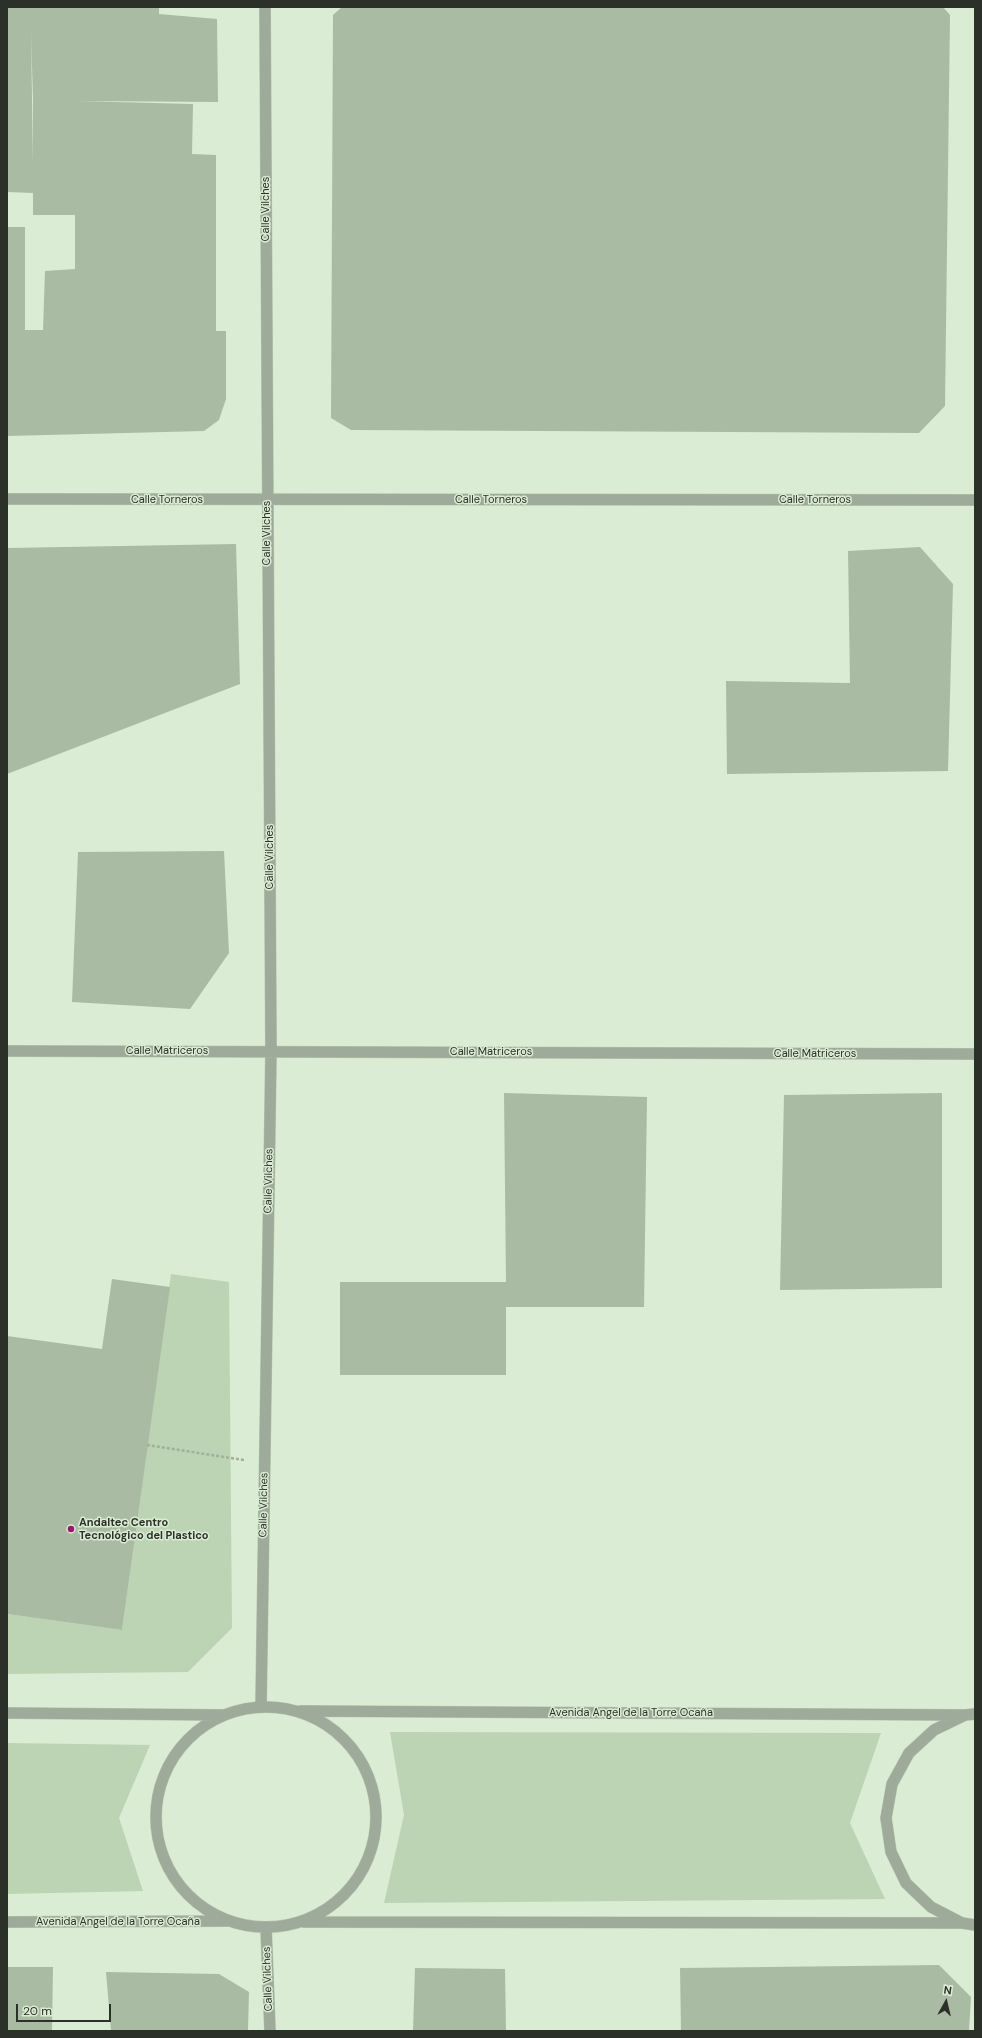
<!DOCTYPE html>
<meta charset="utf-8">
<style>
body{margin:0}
#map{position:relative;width:982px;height:2038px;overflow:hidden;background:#daecd3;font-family:"DM Sans",sans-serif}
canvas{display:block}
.frame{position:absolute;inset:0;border:8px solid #2b3128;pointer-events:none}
.north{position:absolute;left:926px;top:1982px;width:40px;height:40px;-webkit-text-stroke:3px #daecd3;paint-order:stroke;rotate:8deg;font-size:11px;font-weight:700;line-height:16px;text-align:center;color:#2b3128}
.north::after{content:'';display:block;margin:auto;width:14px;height:18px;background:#2b3128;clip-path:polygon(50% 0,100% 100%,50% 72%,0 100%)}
.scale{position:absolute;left:16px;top:2004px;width:95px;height:18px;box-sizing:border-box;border:2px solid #2b3128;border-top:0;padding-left:5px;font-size:12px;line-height:14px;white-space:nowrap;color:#2b3128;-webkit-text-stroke:3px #daecd3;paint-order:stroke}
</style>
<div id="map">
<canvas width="982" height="2038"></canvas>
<div class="frame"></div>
<div class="north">N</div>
<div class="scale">20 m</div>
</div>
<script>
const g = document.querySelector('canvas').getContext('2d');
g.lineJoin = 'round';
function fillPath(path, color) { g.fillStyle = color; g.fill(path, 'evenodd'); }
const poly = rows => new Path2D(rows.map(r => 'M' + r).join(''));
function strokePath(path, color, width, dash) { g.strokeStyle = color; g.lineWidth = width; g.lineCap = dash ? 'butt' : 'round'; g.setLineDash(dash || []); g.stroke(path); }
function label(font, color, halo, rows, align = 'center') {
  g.font = font + ' "DM Sans",sans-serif'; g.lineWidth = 3; g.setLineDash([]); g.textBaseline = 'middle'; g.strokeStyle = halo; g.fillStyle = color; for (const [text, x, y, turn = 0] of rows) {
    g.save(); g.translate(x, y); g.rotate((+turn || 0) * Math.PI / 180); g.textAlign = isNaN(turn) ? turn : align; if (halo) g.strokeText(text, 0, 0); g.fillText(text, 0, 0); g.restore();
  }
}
const green = poly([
 [171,1274,229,1282,232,1628,188,1672,7,1674,7,1614,122,1630],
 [390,1732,881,1733,850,1823,885,1899,384,1903,404,1815],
 [7,1743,150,1745,119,1818,143,1891,7,1894]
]);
const building = poly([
 [7,7,159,7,159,14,217,19,218,102,77,101,193,104,192,154,216,155,216,331,226,331,226,399,219,420,204,431,7,436,7,227,25,227,25,330,43,330,45,271,75,269,75,215,33,215,33,193,7,192],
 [31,32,33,100,33,163],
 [342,7,943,7,950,15,945,406,919,433,351,430,331,418,333,15],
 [236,544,240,684,7,774,7,548],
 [920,547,953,584,948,771,727,774,726,681,850,683,848,551],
 [224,851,229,953,190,1009,72,1002,78,852],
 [504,1093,647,1097,644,1307,506,1307,506,1375,340,1375,340,1282,506,1282],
 [942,1093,942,1288,780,1290,784,1095],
 [112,1279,170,1287,122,1630,7,1614,7,1336,102,1349],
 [939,1965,971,1997,969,2031,681,2031,680,1968],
 [7,1967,53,1967,52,2031,7,2031],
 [415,1968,505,1969,506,2031,413,2031],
 [106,1972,219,1974,249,1992,248,2031,111,2031]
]);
const path = poly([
 [147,1445,244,1460]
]);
const minor = poly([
 [7,499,975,500],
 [7,1051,975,1054],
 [261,1707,271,1051,265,7],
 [266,1927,270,2031]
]);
const tertiary = poly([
 '156 1817a110 110 0 1 1 220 0a110 110 0 1 1-220 0Z',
 [300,1711,965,1715],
 [7,1713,223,1715],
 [975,1714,965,1715,934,1730,909,1753,892,1784,886,1818,891,1852,906,1883,931,1907,962,1923,975,1925],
 [7,1922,228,1921],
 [304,1922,962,1923]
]);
const markers = [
 [71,1529,4,"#99176c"]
];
const streetNames = [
 ["Calle Vilches",266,209,-90],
 ["Calle Torneros",167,500],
 ["Calle Torneros",491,500],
 ["Calle Torneros",815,500],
 ["Calle Vilches",267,533,-90],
 ["Calle Vilches",270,857,-90],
 ["Calle Matriceros",167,1051],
 ["Calle Matriceros",491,1052],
 ["Calle Matriceros",815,1054],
 ["Calle Vilches",269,1181,-89],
 ["Calle Vilches",264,1505,-89],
 ["Avenida Angel de la Torre Ocaña",631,1713],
 ["Avenida Angel de la Torre Ocaña",118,1922],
 ["Calle Vilches",268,1979,-92]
];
const poiNames = [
 ["Andaltec Centro",79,1523],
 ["Tecnológico del Plastico",79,1536]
];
fillPath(green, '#bcd4b3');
fillPath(building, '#aabba4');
strokePath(minor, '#b7c7b1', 12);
strokePath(tertiary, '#b7c7b1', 12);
strokePath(path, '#a1af9b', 2.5, [3, 2]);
strokePath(minor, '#9fab9a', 11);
strokePath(tertiary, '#9fab9a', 11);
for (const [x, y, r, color] of markers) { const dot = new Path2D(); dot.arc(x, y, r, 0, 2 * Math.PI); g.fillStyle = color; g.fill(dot); strokePath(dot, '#daecd3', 1.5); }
label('11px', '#2b3128', '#daecd3', streetNames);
label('bold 11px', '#2b3128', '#daecd3', poiNames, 'left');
</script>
